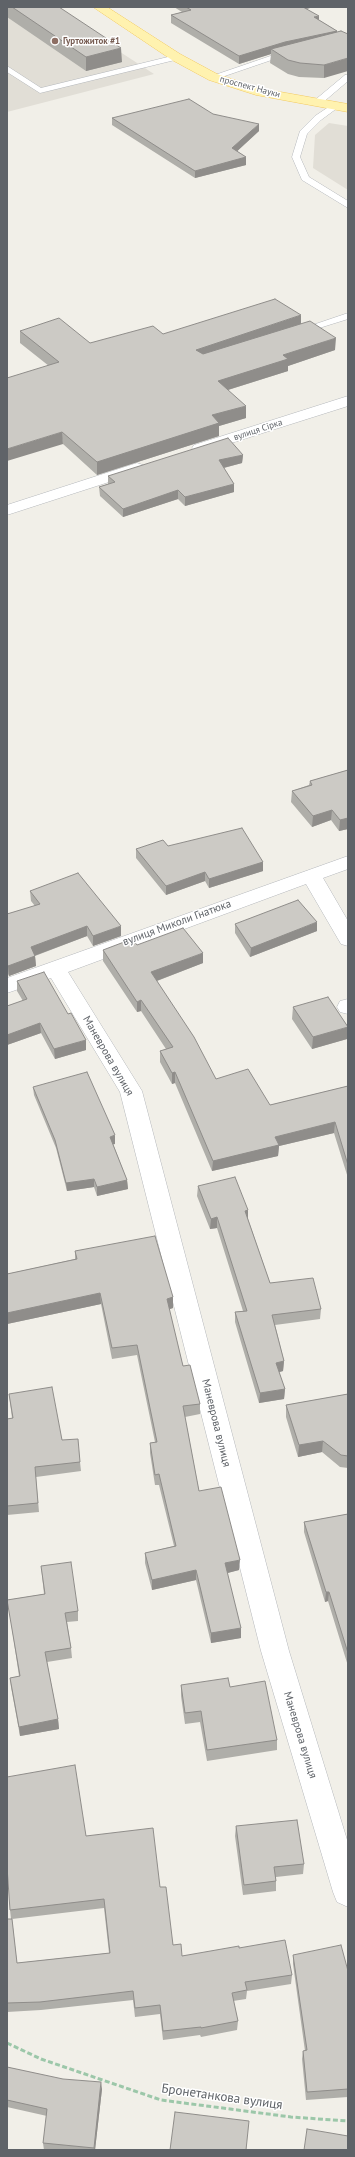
<!DOCTYPE html>
<meta charset="utf-8">
<style>
body{margin:0}
#map{position:relative;width:355px;height:2157px;overflow:hidden;background:#f1efe8;font-family:"PT Sans",sans-serif}
canvas{display:block}
.frame{position:absolute;inset:0;border:8px solid #5f6368;pointer-events:none}
</style>
<div id="map">
<canvas width="355" height="2157"></canvas>
<div class="frame"></div>
</div>
<script>
const g = document.querySelector('canvas').getContext('2d');
g.lineJoin = 'round';
function fillPath(path, color) { g.fillStyle = color; g.fill(path, 'evenodd'); }
const poly = rows => new Path2D(rows.map(r => 'M' + r).join(''));
function strokePath(path, color, width, dash) { g.strokeStyle = color; g.lineWidth = width; g.lineCap = dash ? 'butt' : 'round'; g.setLineDash(dash || []); g.stroke(path); }
function label(font, color, halo, rows, align = 'center') {
  g.font = font + ' "PT Sans",sans-serif'; g.lineWidth = 3; g.setLineDash([]); g.textBaseline = 'middle'; g.strokeStyle = halo; g.fillStyle = color; for (const [text, x, y, turn = 0] of rows) {
    g.save(); g.translate(x, y); g.rotate((+turn || 0) * Math.PI / 180); g.textAlign = isNaN(turn) ? turn : align; if (halo) g.strokeText(text, 0, 0); g.fillText(text, 0, 0); g.restore();
  }
}
const education = poly([
 [7,7,51,7,154,74,7,112],
 [329,123,348,126,348,190,313,168,315,135]
]);
const path = poly([
 [7,2043,41,2059,161,2100,291,2117,348,2121]
]);
const lane = poly([
 [285,51,292,53,216,79,209,77,285,51],
 [176,55,179,55,179,59,40,93,7,72,7,66,41,88,176,55],
 [345,75,348,75,348,81,321,104,315,104,315,100,345,75],
 [333,104,340,106,321,120,307,134,300,157,309,177,348,201,348,208,302,180,292,157,300,131,315,116,333,104],
 [348,313,348,319,300,334,295,331,348,313]
]);
const street = poly([
 [348,396,348,406,206,451,194,451,192,448,194,445,348,396],
 [137,463,143,465,145,468,143,471,7,515,7,505,137,463],
 [348,856,348,869,323,878,348,921,348,946,341,944,306,884,68,972,142,1091,289,1651,348,1843,348,1907,337,1902,333,1892,261,1651,120,1092,51,978,7,993,7,978,348,856],
 [348,999,348,1014,340,1012,337,1007,340,1001,348,999]
]);
const primary = poly([
 [93,7,107,7,180,54,217,74,258,88,348,104,348,112,256,95,209,80,172,60,93,7]
]);
const wall = poly([
 [7,7,59,7,122,62,86,71,7,17],
 [174,7,314,7,306,9,319,20,337,31,324,78,299,77,288,74,270,63,271,54,239,64,171,23,171,15,182,12],
 [213,114,259,131,237,151,246,157,246,165,195,178,112,125,112,118],
 [301,324,335,350,288,366,288,371,228,390,246,418,219,426,219,436,97,475,63,444,49,366,20,343,20,331,90,343,163,334],
 [243,455,242,463,224,468,234,492,185,506,178,499,123,517,100,496,99,487,108,484,108,476],
 [348,770,348,829,339,831,331,820,312,827,291,802,292,791,309,785,310,781],
 [168,846,263,862,263,871,209,888,205,881,166,895,136,858,136,849],
 [30,891,121,936,93,946,87,936,35,956,36,966,9,976,7,972,7,914,35,906,31,901],
 [235,924,317,931,250,957,235,933],
 [137,945,203,963,157,981,216,1079,270,1105,348,1086,348,1178,334,1133,279,1146,278,1156,212,1171,175,1083,172,1084,160,1062,160,1051,166,1049,141,1011,137,1012,103,961,103,950],
 [17,981,86,1050,55,1059,41,1033,7,1045,7,1006,23,1001,17,991],
 [293,1007,347,1039,312,1049,292,1019],
 [33,1087,115,1144,113,1144,127,1180,128,1189,97,1196,94,1187,67,1191,56,1148,34,1095],
 [198,1186,248,1210,248,1219,270,1283,321,1309,320,1319,275,1325,284,1361,283,1371,279,1372,285,1389,284,1399,259,1403,235,1322,235,1312,243,1311,217,1228,210,1229,197,1196],
 [75,1251,173,1297,173,1308,169,1309,183,1366,200,1404,200,1414,185,1417,199,1491,239,1570,227,1573,241,1628,241,1638,211,1643,196,1580,152,1590,145,1563,145,1553,174,1546,159,1485,155,1485,150,1453,150,1443,155,1442,137,1355,112,1359,101,1304,7,1324,7,1274,75,1259],
 [9,1394,62,1440,80,1462,81,1471,36,1477,39,1512,7,1515,7,1419,12,1418],
 [348,1394,348,1468,340,1467,322,1452,298,1457,286,1417,286,1405],
 [348,1514,348,1666,328,1601,325,1602,304,1532,304,1522],
 [41,1566,78,1611,78,1621,67,1622,71,1648,72,1658,47,1662,58,1719,59,1729,20,1736,11,1687,10,1678,19,1676,9,1609,7,1600,44,1594],
 [181,1685,230,1687,277,1740,277,1750,207,1761,200,1722,185,1724,181,1696],
 [236,1826,304,1864,303,1874,276,1877,276,1891,243,1895,235,1836],
 [86,1836,160,1887,173,1945,182,1956,239,1948,292,1975,291,1984,247,1991,246,1999,233,2001,238,2021,237,2030,201,2037,200,2035,163,2040,160,2014,135,2017,133,2000,41,2010,7,2012,7,1919,11,1919,10,1910],
 [104,1908,109,1953,17,1963,12,1919],
 [293,1955,348,1971,348,2097,306,2100,302,2059,303,2051,305,2051,293,1964],
 [7,2067,102,2089,95,2150,44,2150,43,2143,47,2116,7,2107]
]);
const shadedWall = poly([
 [297,7,314,7,297,11],
 [319,16,319,24,314,17],
 [337,31,337,38,271,49,271,54,239,64,239,56,285,42],
 [121,48,122,62,86,71,86,57],
 [348,58,348,71,324,78,324,65],
 [7,116,8,116,8,122,7,122],
 [259,124,259,131,232,156,232,148],
 [246,157,246,165,195,178,195,171],
 [301,315,301,327,196,362,196,350],
 [336,338,335,350,288,366,288,371,218,393,218,381,283,355],
 [246,406,246,418,219,426,219,436,97,475,97,462,212,415],
 [62,432,63,444,7,461,7,449],
 [243,455,242,463,219,469,219,460],
 [234,484,234,492,185,506,185,497],
 [178,490,178,499,123,517,123,509],
 [332,810,331,820,312,827,313,816],
 [348,818,348,829,339,831,340,820],
 [263,862,263,871,209,888,209,879],
 [205,872,205,881,166,895,166,886],
 [317,922,317,931,250,957,251,948],
 [87,926,87,936,31,957,31,947],
 [121,926,121,936,93,946,93,936],
 [203,953,203,963,151,983,151,972],
 [35,956,36,966,9,976,8,966],
 [141,1000,141,1011,137,1012,137,1002],
 [40,1023,41,1033,7,1045,7,1035],
 [348,1027,347,1039,312,1049,313,1037],
 [86,1040,86,1050,55,1059,54,1049],
 [175,1072,175,1083,172,1084,172,1073],
 [335,1122,334,1133,279,1146,278,1156,212,1171,213,1161,275,1137],
 [115,1135,115,1144,111,1145,110,1137],
 [94,1179,94,1187,67,1191,66,1183],
 [127,1180,128,1189,97,1196,97,1187],
 [248,1210,248,1221,245,1211],
 [217,1217,217,1228,210,1229,211,1219],
 [100,1293,101,1304,7,1324,7,1313],
 [173,1297,173,1308,167,1310,167,1299],
 [284,1361,283,1371,276,1373,276,1363],
 [285,1389,284,1399,259,1403,260,1393],
 [323,1441,322,1452,298,1457,299,1445],
 [240,1560,239,1570,224,1574,225,1563],
 [196,1570,196,1580,152,1590,152,1580],
 [326,1592,329,1592,328,1601,325,1602],
 [241,1628,241,1638,211,1643,211,1633],
 [58,1719,59,1729,20,1736,19,1727],
 [101,2082,102,2089,95,2150,94,2150]
]);
const building = poly([
 [12,7,59,7,121,48,86,57,12,7],
 [186,7,303,7,319,16,314,17,337,31,285,42,239,56,171,15,191,10,186,7],
 [341,31,348,34,348,58,324,65,300,63,288,60,271,49,341,31],
 [189,99,213,114,259,124,232,148,246,157,195,171,112,118,189,99],
 [275,299,301,315,196,350,203,354,310,321,336,338,283,355,288,359,218,381,246,406,212,415,219,423,97,462,62,432,7,449,7,378,59,362,20,331,59,318,90,343,153,326,163,334,275,299],
 [228,438,243,455,219,460,234,484,185,497,178,490,123,509,99,487,115,482,108,476,228,438],
 [348,770,348,818,340,820,332,810,313,816,292,791,312,785,310,781,348,770],
 [242,828,263,862,209,879,205,872,166,886,136,849,163,840,168,846,242,828],
 [78,873,121,926,93,936,87,926,31,947,35,956,8,966,7,964,7,914,40,904,30,891,78,873],
 [298,900,317,922,251,948,235,924,298,900],
 [183,928,203,953,151,972,194,1037,216,1079,248,1069,270,1105,348,1086,348,1165,335,1122,275,1137,279,1145,213,1161,175,1072,172,1073,160,1051,173,1047,141,1000,137,1002,103,950,132,939,137,945,183,928],
 [44,972,68,1014,71,1013,86,1040,54,1049,40,1023,7,1035,7,1006,27,999,17,981,44,972],
 [328,997,348,1027,313,1037,293,1007,328,997],
 [87,1072,115,1135,110,1137,127,1180,97,1187,94,1179,66,1183,55,1140,33,1087,87,1072],
 [235,1177,248,1210,245,1211,270,1283,313,1278,321,1309,272,1315,284,1361,276,1363,285,1389,260,1393,235,1312,247,1311,217,1217,211,1219,198,1186,235,1177],
 [155,1236,173,1297,167,1299,183,1366,190,1365,200,1404,183,1406,199,1491,221,1487,240,1560,225,1563,241,1628,211,1633,196,1570,152,1580,145,1553,176,1546,159,1474,155,1475,150,1443,157,1442,137,1345,112,1348,100,1293,7,1313,7,1274,77,1259,75,1251,155,1236],
 [52,1387,62,1440,78,1439,80,1462,35,1467,38,1503,7,1506,7,1419,13,1418,9,1394,52,1387],
 [348,1394,348,1456,341,1455,323,1441,299,1445,286,1405,348,1394],
 [348,1514,348,1653,329,1592,326,1592,304,1522,348,1514],
 [71,1562,78,1611,65,1613,71,1648,45,1652,58,1719,19,1727,10,1678,20,1676,7,1600,45,1594,41,1566,71,1562],
 [228,1678,230,1687,265,1681,277,1740,207,1750,201,1711,185,1713,181,1685,228,1678],
 [75,1765,86,1836,153,1828,160,1887,166,1887,173,1945,181,1944,182,1956,239,1946,239,1948,285,1940,292,1975,245,1982,247,1990,232,1993,238,2021,201,2028,201,2027,163,2031,160,2005,135,2008,133,1991,40,2002,7,2003,7,1919,12,1919,17,1963,110,1953,104,1899,10,1910,7,1867,7,1777,75,1765],
 [297,1820,304,1864,274,1867,276,1881,244,1885,236,1826,297,1820],
 [341,1945,348,1971,348,2089,307,2092,303,2051,307,2050,293,1955,341,1945],
 [7,2067,63,2079,101,2082,94,2148,43,2143,47,2109,7,2100,7,2067],
 [175,2112,249,2121,246,2150,170,2150,175,2112],
 [307,2129,348,2136,348,2150,304,2150,307,2129]
]);
const markers = [
 [55,41,4,"#8d6e63"]
];
const farEducationnames = [
 ["Гуртожиток #1",63,41]
];
const farStreetnames = [
 ["проспект Науки",250,87,15],
 ["вулиця Сірка",258,430,-18]
];
const streetNames = [
 ["вулиця Миколи Гнатюка",177,923,-20],
 ["Маневрова вулиця",108,1056,60],
 ["Маневрова вулиця",216,1423,76],
 ["Маневрова вулиця",300,1735,73]
];
const nearStreetnames = [
 ["Бронетанкова вулиця",222,2097,8]
];
fillPath(education, '#e1ded6');
strokePath(lane, '#b5b8bc', 1);
strokePath(street, '#b5b8bc', 1);
strokePath(primary, '#f2c960', 1);
strokePath(path, '#9cc7a9', 3, [5, 2.5]);
fillPath(lane, '#fff');
fillPath(street, '#fff');
fillPath(primary, '#fff2af');
fillPath(wall, '#afaea9');
fillPath(shadedWall, '#8f8d8a');
fillPath(building, '#cccac5');
strokePath(building, '#8f8d8a', 1);
for (const [x, y, r, color] of markers) { const dot = new Path2D(); dot.arc(x, y, r, 0, 2 * Math.PI); g.fillStyle = color; g.fill(dot); strokePath(dot, '#fff', 1.5); }
label('bold 9px', '#785e54', '#fff', farEducationnames, 'left');
label('9px', '#5f6368', '#fff', farStreetnames);
label('11px', '#5f6368', '#fff', streetNames);
label('13px', '#5f6368', '#fff', nearStreetnames);
</script>
